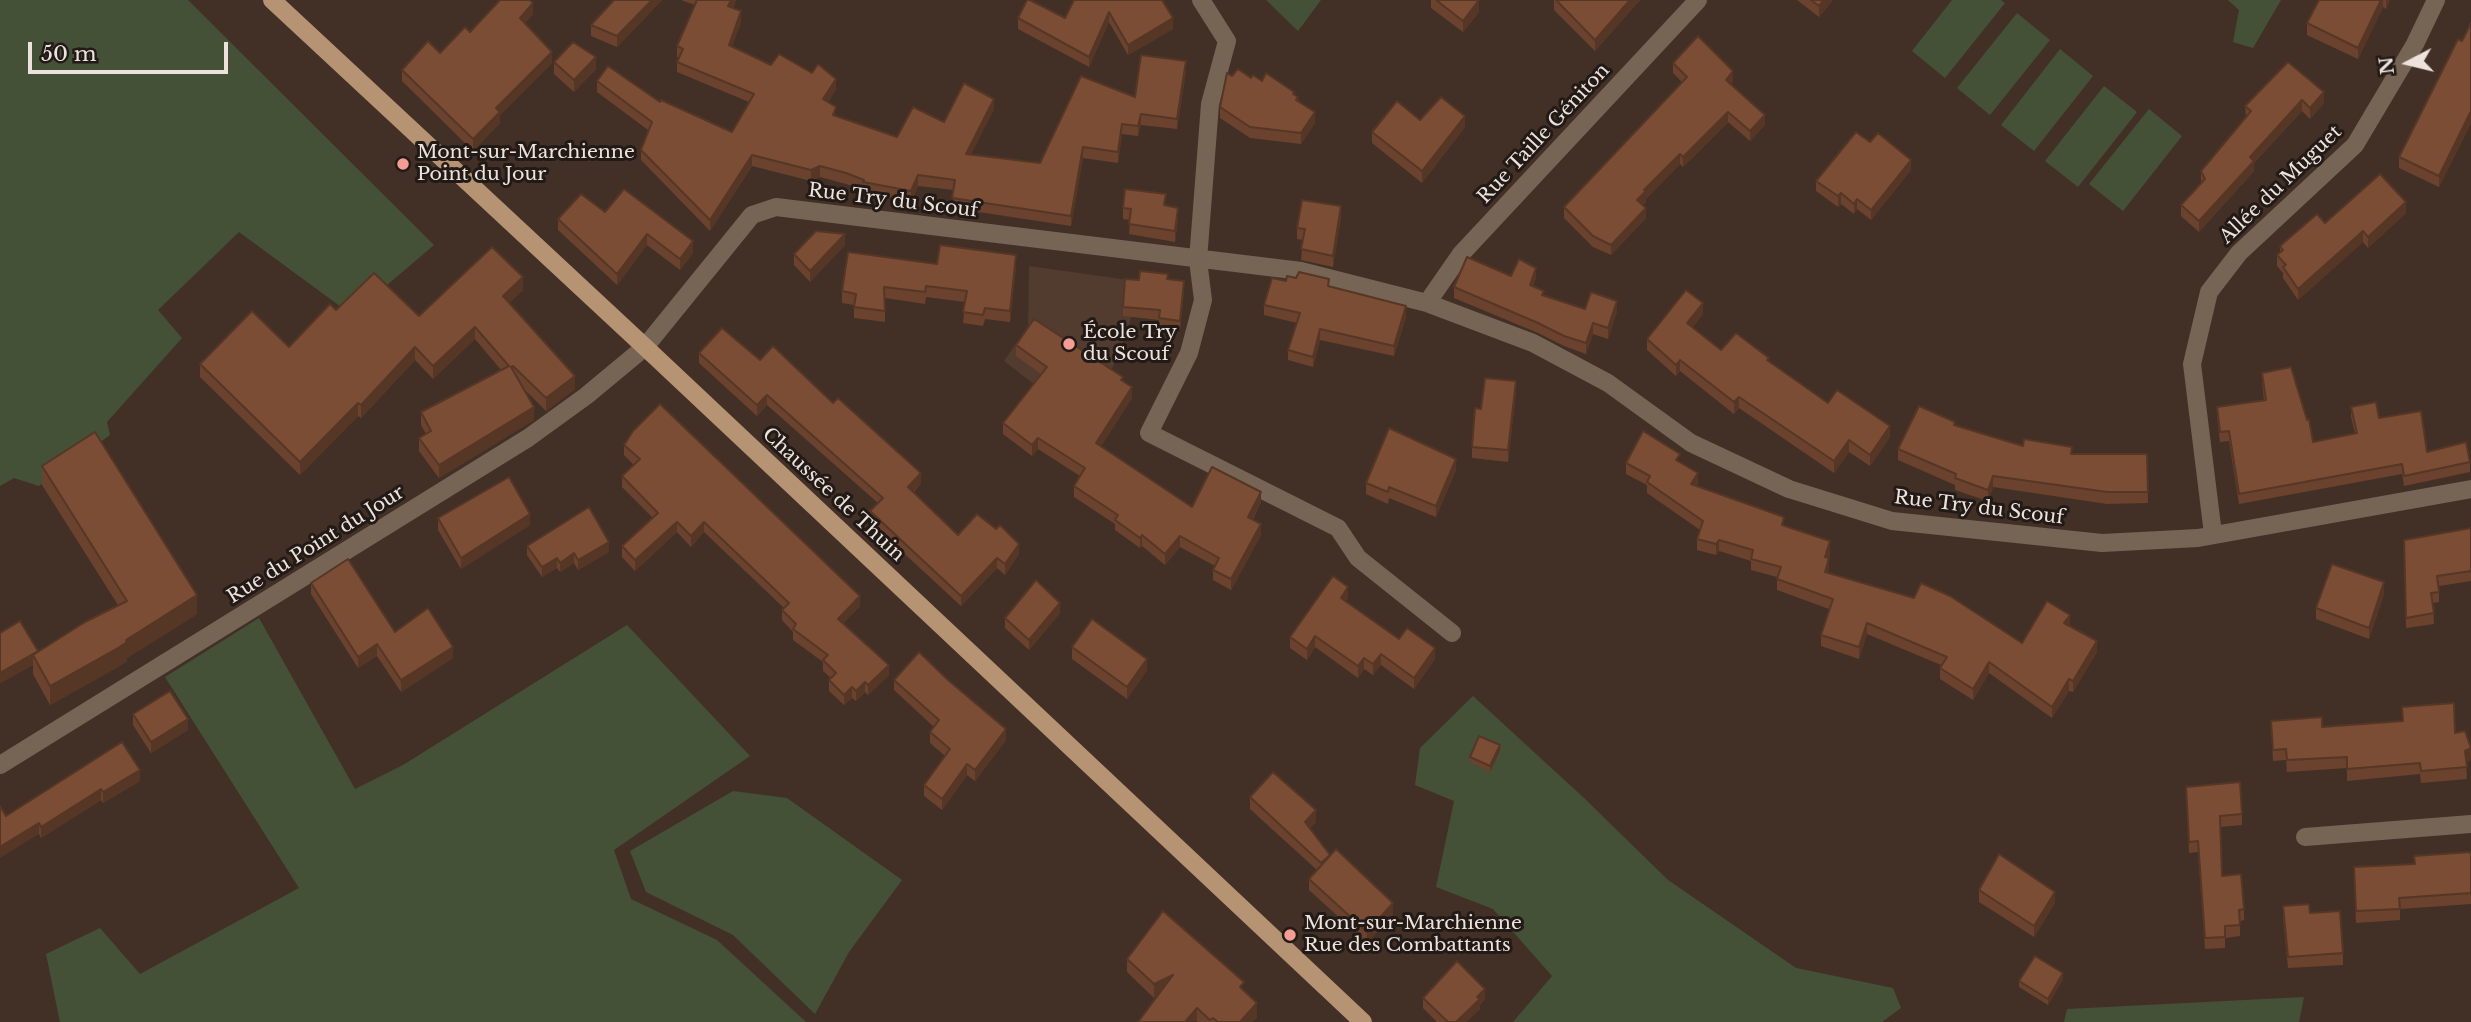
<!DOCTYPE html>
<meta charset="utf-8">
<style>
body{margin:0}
#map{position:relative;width:2471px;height:1022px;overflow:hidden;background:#423027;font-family:"Libre Baskerville",serif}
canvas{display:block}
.north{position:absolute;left:2373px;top:28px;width:70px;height:70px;-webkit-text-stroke:5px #221a16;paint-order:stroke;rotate:263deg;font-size:19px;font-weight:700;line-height:28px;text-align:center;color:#eee2dd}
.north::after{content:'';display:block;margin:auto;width:24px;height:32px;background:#eee2dd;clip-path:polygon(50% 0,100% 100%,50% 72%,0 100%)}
.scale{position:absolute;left:28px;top:42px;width:200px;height:32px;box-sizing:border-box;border:4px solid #eee2dd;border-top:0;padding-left:9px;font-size:21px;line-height:24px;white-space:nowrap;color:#eee2dd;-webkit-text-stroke:5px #221a16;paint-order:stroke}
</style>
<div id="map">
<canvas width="2471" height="1022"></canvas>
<div class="north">N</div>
<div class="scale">50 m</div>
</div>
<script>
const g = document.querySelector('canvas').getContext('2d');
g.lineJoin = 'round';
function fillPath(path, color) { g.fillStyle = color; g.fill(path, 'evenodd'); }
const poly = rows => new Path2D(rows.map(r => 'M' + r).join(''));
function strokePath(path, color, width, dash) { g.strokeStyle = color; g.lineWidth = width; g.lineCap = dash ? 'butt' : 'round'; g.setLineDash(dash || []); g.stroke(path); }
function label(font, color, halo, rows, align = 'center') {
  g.font = font + ' "Libre Baskerville",serif'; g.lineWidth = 6; g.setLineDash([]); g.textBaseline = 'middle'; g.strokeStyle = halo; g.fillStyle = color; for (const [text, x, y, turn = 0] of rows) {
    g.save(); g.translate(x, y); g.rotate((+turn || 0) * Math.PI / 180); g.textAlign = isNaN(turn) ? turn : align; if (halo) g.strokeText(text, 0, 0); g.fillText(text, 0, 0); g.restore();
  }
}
const built = poly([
 [1029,266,1136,281,1130,322,1108,380,1082,421,1004,361,1028,326]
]);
const green = poly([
 [0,0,188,0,434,245,352,315,239,232,158,310,182,338,107,422,110,435,39,486,14,478,0,486],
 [1266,0,1321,0,1298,31],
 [1952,0,2001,0,2005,3,1945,78,1912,51],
 [2228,0,2281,0,2253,48,2233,42,2239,10],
 [2017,13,2050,40,1990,115,1957,88],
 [2060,49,2093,76,2034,151,2001,125],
 [2104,86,2137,112,2078,187,2045,161],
 [2149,109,2182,136,2123,211,2089,184],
 [259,618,355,789,403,765,627,625,750,756,614,850,631,899,717,940,806,1022,60,1022,46,954,100,928,140,974,299,888,165,677],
 [1473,696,1584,798,1668,880,1796,968,1893,988,1901,1008,1882,1022,1513,1022,1552,976,1493,909,1436,887,1454,801,1415,785,1420,748],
 [733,791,787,798,902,880,849,952,815,1014,733,935,646,892,630,851],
 [2304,997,2299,1022,2064,1022,2067,1009]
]);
const minor = poly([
 [1201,0,1227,41,1210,104,1198,260,1203,300,1189,353,1149,433,1338,528,1358,558,1452,633],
 [1427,303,1461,254,1698,0],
 [2213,534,2192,364,2209,292,2239,253,2355,145,2415,44,2436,0],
 [0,765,528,438,586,396,645,347,752,215,776,207,1301,271,1427,303,1533,343,1608,383,1691,443,1789,489,1892,521,2102,543,2198,538,2471,489],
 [2305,837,2471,824]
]);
const major = poly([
 [272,0,645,347,1363,1022]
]);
const wall = poly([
 [614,0,662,0,617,47,591,36,591,25],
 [681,0,736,0,733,8,741,22,732,46,771,65,836,89,828,102,836,116,897,137,944,122,994,109,971,154,1040,163,1135,97,1186,71,1177,129,1141,125,1138,136,1122,134,1118,163,1083,158,1071,226,952,208,954,190,918,186,911,202,863,192,863,190,846,184,820,177,811,181,752,166,710,231,641,160,641,150,648,130,597,92,597,81,660,102,732,132,749,102,677,72,677,62,679,58,677,57,677,46,695,5],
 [1074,0,1173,29,1128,55,1109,22,1089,67,1018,29,1018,18,1065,18],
 [1431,0,1436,0,1479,12,1463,32,1431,8],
 [1554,0,1640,0,1595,51,1554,10],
 [1797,0,1833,0,1819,17],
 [2319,0,2390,0,2386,9,2383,7,2358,59,2307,35,2307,23],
 [533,14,525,23,552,63,500,115,500,123,473,151,402,81,402,70,440,53,470,32],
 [2471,23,2471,123,2439,187,2399,168,2399,157],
 [554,62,596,69,574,92,554,74],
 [2288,62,2324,103,2310,119,2302,111,2254,163,2254,171,2199,232,2181,216,2181,205,2201,183,2201,171,2246,117,2245,106],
 [1673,63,1733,81,1731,84,1765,125,1750,141,1728,122,1683,167,1680,164,1646,199,1646,202,1642,205,1646,218,1611,255,1593,247,1564,218,1564,207,1682,82,1673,73],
 [1251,78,1262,81,1294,94,1315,123,1301,144,1250,138,1220,118,1220,107],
 [1420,120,1465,127,1422,183,1372,143,1372,132],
 [1911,170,1871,220,1857,209,1854,214,1841,204,1838,207,1816,191,1816,181],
 [1166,206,1178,219,1175,242,1129,234,1130,220,1123,219,1123,208],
 [605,212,693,253,680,270,647,245,617,285,558,230,558,219],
 [2406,213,2368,248,2363,242,2298,300,2283,278,2283,273,2277,266,2277,255,2280,252,2280,246,2325,223],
 [1341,217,1333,267,1301,260,1303,240,1297,239,1297,228],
 [845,245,810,282,794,265,794,254],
 [937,264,1016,266,1010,322,985,319,983,326,963,323,965,302,926,297,925,304,885,298,885,322,854,318,854,305,842,303,842,291],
 [1511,276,1536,278,1533,286,1544,295,1585,309,1617,311,1608,339,1593,334,1586,354,1564,346,1538,333,1454,298,1454,287],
 [1168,279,1184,290,1180,330,1159,327,1159,320,1123,316,1123,307,1139,280],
 [1286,281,1329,286,1406,317,1394,356,1320,340,1313,367,1288,360,1288,350,1297,323,1264,315,1264,305],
 [523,290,509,303,575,389,546,411,523,388,534,420,439,478,419,451,419,438,426,434,421,425,421,412,501,370,475,339,433,379,415,360,361,418,358,416,300,475,200,377,200,364,289,347,336,310,419,316],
 [1703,314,1692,328,1721,350,1769,362,1828,403,1890,437,1870,466,1849,452,1834,473,1739,408,1734,414,1680,371,1676,376,1647,350,1647,339],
 [1016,345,1123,381,1132,398,1101,446,1192,507,1261,502,1253,519,1261,535,1231,590,1213,580,1213,570,1215,566,1180,547,1165,565,1142,546,1140,548,1115,530,1115,524,1074,497,1074,486,1080,476,1038,449,1032,456,1003,434,1003,423,1041,374,1016,356],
 [699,353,760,360,833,403,921,483,914,492,958,535,1019,554,1005,575,997,568,961,606,870,522,870,511,878,503,767,405,757,416,699,363],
 [2262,373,2313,442,2355,433,2351,417,2351,407,2379,418,2427,452,2470,462,2470,472,2404,486,2402,474,2239,504,2229,441,2220,442,2217,416,2217,407,2264,400,2262,383],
 [1516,392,1508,462,1472,458,1472,447,1481,409],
 [1955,426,2023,446,2072,454,2147,454,2148,503,2107,504,1993,487,1988,501,1955,490,1955,485,1898,460,1898,449],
 [624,445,860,606,843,623,889,675,868,695,865,692,856,701,852,698,844,705,829,691,829,680,831,678,823,671,823,662,793,640,793,632,782,620,782,610,784,608,704,532,691,547,677,532,635,571,622,557,622,546,653,518,622,487,622,476,634,465,624,455],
 [1626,463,1680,463,1698,484,1697,486,1784,525,1830,552,1829,558,1828,573,2022,643,2070,626,2097,652,2073,692,2069,691,2052,718,1989,673,1973,700,1940,679,1940,668,1941,665,1867,634,1859,659,1821,646,1821,635,1829,609,1777,590,1777,577,1751,570,1751,561,1719,551,1716,555,1697,550,1697,539,1700,530,1647,493,1647,485,1626,474],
 [42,466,197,614,127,658,127,661,118,667,50,705,33,674,33,665,0,683,0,633,38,651,118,605,42,485],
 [1456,470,1436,517,1389,498,1388,504,1366,494,1366,483],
 [438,518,530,525,461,569,438,530],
 [2471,528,2471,581,2439,586,2439,602,2433,603,2434,624,2406,628,2404,540],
 [527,546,609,552,578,570,574,563,560,572,557,568,542,577,527,555],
 [311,583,395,632,453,658,401,692,377,656,358,668,311,594],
 [2384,594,2369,639,2316,619,2316,608],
 [1348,598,1346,601,1399,639,1435,659,1414,689,1381,665,1373,675,1364,669,1358,678,1315,647,1307,660,1290,648,1290,637],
 [1060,613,1029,650,1005,628,1005,618],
 [1072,647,1147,670,1127,699,1072,659],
 [894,680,1006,740,975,781,967,775,942,810,924,796,924,785,945,756,930,743,930,732,934,727,894,690],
 [2402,707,2455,733,2471,760,2466,762,2467,779,2421,783,2420,774,2347,781,2347,768,2287,772,2286,760,2273,761,2271,721,2322,727,2402,721],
 [133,714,188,730,151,753,133,725],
 [122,742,140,781,103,803,101,800,41,838,39,834,6,816],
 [1500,751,1490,772,1470,762,1470,757],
 [2186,787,2242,814,2242,825,2220,827,2222,876,2244,909,2244,920,2240,921,2240,936,2225,938,2225,948,2205,949,2198,852,2189,853],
 [1250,797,1316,822,1309,828,1330,855,1393,914,1367,943,1309,890,1309,879,1317,870,1250,809],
 [2471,852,2471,904,2400,909,2400,920,2356,923,2354,867,2414,864],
 [1979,890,2055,903,2034,937,1979,902],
 [2283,906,2310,913,2343,953,2343,965,2288,968,2283,918],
 [1127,959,1244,991,1257,1017,1252,1022,1198,1022,1157,996,1154,998,1127,972],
 [2063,979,2048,1005,2019,987,2019,981],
 [1423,998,1485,999,1480,1005,1480,1009,1466,1022,1437,1022,1423,1008]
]);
const shadedWall = poly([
 [652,0,662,0,617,47,617,36],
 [731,0,736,0,728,17,728,6],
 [1479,0,1479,12,1463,32,1463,21],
 [1630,0,1640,0,1595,51,1595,40],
 [1824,0,1833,0,1819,17,1819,6],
 [2381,0,2383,0,2383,7,2358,59,2358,48],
 [2386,0,2390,0,2386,9],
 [533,3,533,14,520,29,520,18],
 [741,11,741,22,729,55,729,45],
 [1109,12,1109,22,1089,67,1089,57],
 [1173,18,1173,29,1128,55,1128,45],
 [552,52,552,63,500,115,500,123,473,151,473,139,496,108],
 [596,57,596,69,574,92,574,80],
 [1186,61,1186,71,1177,129,1177,119],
 [1733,71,1733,81,1726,90,1726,80],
 [836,79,836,89,823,110,823,99],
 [2324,92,2324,103,2310,119,2310,108],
 [994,99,994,109,966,164,966,154],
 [2302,100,2302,111,2254,163,2254,171,2199,232,2199,221,2250,157],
 [2471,111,2471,123,2439,187,2439,176],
 [1315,112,1315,123,1301,144,1301,133],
 [1728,112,1728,122,1683,167,1683,157],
 [1141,114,1141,125,1138,136,1138,126],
 [1765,115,1765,125,1750,141,1750,131],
 [1465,116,1465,127,1422,183,1422,171],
 [1122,124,1122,134,1118,163,1118,152],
 [1083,147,1083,158,1071,226,1071,216],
 [1680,154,1680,164,1646,199,1646,202,1637,210,1637,200,1644,190],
 [752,155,752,166,710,231,710,220],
 [1911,160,1911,170,1871,220,1871,210],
 [820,166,820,177,811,181,811,170],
 [918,175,918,186,911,202,911,191],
 [1841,193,1841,204,1838,207,1838,196],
 [1857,199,1857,209,1854,214,1854,204],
 [2406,202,2406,213,2368,248,2368,237],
 [1341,206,1341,217,1333,267,1333,256],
 [1178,208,1178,219,1175,242,1175,231],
 [1646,208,1646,218,1611,255,1611,245],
 [2363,231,2363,242,2298,300,2298,289],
 [647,234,647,245,617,285,617,274],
 [845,234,845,245,810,282,810,271],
 [693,241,693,253,680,270,680,259],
 [1016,255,1016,266,1010,322,1010,311],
 [1536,268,1536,278,1530,295,1530,285],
 [523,277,523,290,503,309,503,296],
 [1184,281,1184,290,1180,330,1180,321],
 [1617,301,1617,311,1608,339,1608,328],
 [1703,303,1703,314,1687,334,1687,323],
 [1406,306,1406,317,1394,356,1394,346],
 [1593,323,1593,334,1586,354,1586,343],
 [475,327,475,339,433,379,433,366],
 [1320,329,1320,340,1313,367,1313,357],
 [415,347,415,360,361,418,361,405],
 [1680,360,1680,371,1676,376,1676,365],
 [575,376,575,389,546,411,546,398],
 [1516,381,1516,392,1508,462,1508,450],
 [1132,387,1132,398,1096,454,1096,443],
 [767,395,767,405,757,416,757,405],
 [1739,397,1739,408,1734,414,1734,402],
 [358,403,358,416,300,475,300,462],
 [534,407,534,420,439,478,439,465],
 [1890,426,1890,437,1870,466,1870,455],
 [1038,438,1038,449,1032,456,1032,445],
 [1849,440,1849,452,1834,473,1834,461],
 [1456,459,1456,470,1436,517,1436,506],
 [921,473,921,483,908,497,908,487],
 [1698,473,1698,484,1691,495,1691,484],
 [1993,476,1993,487,1988,501,1988,490],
 [1261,492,1261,502,1248,527,1248,517],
 [530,514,530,525,461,569,461,558],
 [677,522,677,532,635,571,635,560],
 [704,522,704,532,691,547,691,536],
 [1261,524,1261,535,1231,590,1231,579],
 [1142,535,1142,546,1140,548,1140,538],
 [1180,536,1180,547,1165,565,1165,554],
 [1719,540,1719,551,1716,555,1716,544],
 [1830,541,1830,552,1825,568,1825,557],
 [609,542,609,552,578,570,578,560],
 [1019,544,1019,554,1005,575,1005,564],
 [574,553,574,563,560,572,560,563],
 [557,558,557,568,542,577,542,567],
 [997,558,997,568,961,606,961,596],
 [1829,558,1829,569,1825,583,1825,572],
 [2384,582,2384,594,2369,639,2369,628],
 [1348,587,1348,598,1341,609,1341,598],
 [197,595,197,614,127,658,127,661,118,667,50,705,50,686],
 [860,596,860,606,838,629,838,619],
 [1060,603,1060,613,1029,650,1029,640],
 [2070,615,2070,626,2064,634,2064,623],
 [1867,623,1867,634,1859,659,1859,647],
 [1315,636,1315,647,1307,660,1307,649],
 [2097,641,2097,652,2073,692,2073,681],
 [377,644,377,656,358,668,358,657],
 [453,647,453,658,401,692,401,680],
 [1435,648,1435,659,1414,689,1414,678],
 [1381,654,1381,665,1373,675,1373,664],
 [33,655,33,665,0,683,0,673],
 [1364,658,1364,669,1358,678,1358,666],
 [1147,659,1147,670,1127,699,1127,687],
 [1989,662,1989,673,1973,700,1973,689],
 [889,665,889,675,868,695,868,685],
 [2069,679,2069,691,2052,718,2052,707],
 [865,682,865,692,856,701,856,691],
 [852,687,852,698,844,705,844,695],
 [188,719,188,730,151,753,151,742],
 [1006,729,1006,740,975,781,975,770],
 [1500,745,1500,751,1490,772,1490,766],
 [2471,748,2471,760,2465,763,2465,751],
 [967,764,967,775,942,810,942,799],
 [140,770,140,781,103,803,103,792],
 [101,789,101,800,41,838,41,827],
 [1316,810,1316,822,1305,834,1305,822],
 [39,823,39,834,0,858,0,847],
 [2055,892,2055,903,2034,937,2034,926],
 [1393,903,1393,914,1367,943,1367,932],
 [2063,973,2063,979,2048,1005,2048,999],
 [1173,975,1173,988,1154,998,1154,984],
 [1485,989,1485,999,1480,1005,1480,1009,1466,1022,1456,1022],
 [1257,1003,1257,1017,1252,1022,1240,1022],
 [1197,1008,1197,1021,1185,1022]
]);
const building = poly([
 [500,0,530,0,533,3,520,18,552,52,496,108,500,112,473,139,402,70,428,41,440,53,465,27,470,32,500,0],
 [614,0,652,0,617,36,591,25,614,0],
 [697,0,731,0,728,6,741,11,729,45,771,65,779,54,812,73,818,64,836,79,823,99,836,107,833,115,897,137,913,107,944,122,964,83,994,99,966,154,1040,163,1081,76,1135,97,1141,55,1186,61,1177,119,1141,114,1138,126,1122,124,1118,152,1083,147,1071,216,952,198,955,180,918,175,911,191,863,182,864,180,846,173,820,166,811,170,752,155,710,220,641,150,652,122,597,81,608,66,660,102,661,100,732,132,754,94,677,62,683,49,677,46,697,0],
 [1027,0,1030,0,1065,18,1074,0,1162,0,1173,18,1128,45,1109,12,1089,57,1018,18,1027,0],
 [1436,0,1479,0,1463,21,1436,0],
 [1556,0,1630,0,1595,40,1556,0],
 [1811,0,1824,0,1819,6,1811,0],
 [2319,0,2381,0,2358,48,2307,23,2319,0],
 [2471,23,2471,111,2439,176,2399,157,2458,39,2462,41,2471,23],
 [1698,36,1733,71,1726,80,1765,115,1750,131,1728,112,1683,157,1680,154,1644,190,1646,191,1637,200,1646,208,1611,245,1593,236,1564,207,1687,77,1673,63,1698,36],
 [573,42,596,57,574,80,554,62,573,42],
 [2288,62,2324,92,2310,108,2302,100,2250,157,2254,161,2199,221,2181,205,2205,179,2201,171,2251,111,2245,106,2288,62],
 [1238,69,1251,78,1253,75,1262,81,1266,73,1294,92,1293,94,1298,97,1296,100,1315,112,1301,133,1250,127,1220,107,1227,73,1232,76,1238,69],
 [1441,97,1465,116,1422,171,1372,132,1397,101,1420,120,1441,97],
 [1856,132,1870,142,1878,133,1911,160,1871,210,1857,199,1854,204,1841,193,1838,196,1816,181,1856,132],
 [2380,174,2406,202,2368,237,2363,231,2298,289,2283,267,2286,265,2277,255,2283,250,2280,246,2317,214,2325,223,2380,174],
 [624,189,693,241,680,259,647,234,617,274,558,219,581,194,605,212,624,189],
 [1125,189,1166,194,1164,205,1178,208,1175,231,1129,224,1131,209,1123,208,1125,189],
 [1302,200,1341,206,1333,256,1301,249,1305,229,1297,228,1302,200],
 [816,231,845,234,810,271,794,254,816,231],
 [940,245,1016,255,1010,311,985,308,983,315,963,312,967,291,926,286,925,292,884,287,885,311,854,307,856,294,842,291,848,252,937,264,940,245],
 [492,247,523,277,503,296,575,376,546,398,513,366,511,367,534,407,439,465,419,438,431,431,421,412,509,366,475,327,433,366,415,347,361,405,358,403,300,462,200,364,252,311,289,347,330,304,336,310,374,273,419,316,492,247],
 [1467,257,1511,276,1519,259,1536,268,1530,285,1544,291,1542,295,1585,309,1591,292,1617,301,1608,328,1593,323,1586,343,1564,336,1538,323,1454,287,1467,257],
 [1140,271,1168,274,1167,279,1184,281,1180,321,1159,318,1160,310,1123,307,1125,279,1139,280,1140,271],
 [1299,272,1329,279,1328,286,1406,306,1394,346,1320,329,1313,357,1288,350,1300,313,1264,305,1272,278,1286,281,1287,276,1296,278,1299,272],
 [1686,290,1703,303,1687,323,1721,350,1736,333,1769,358,1767,360,1828,403,1837,390,1890,426,1870,455,1849,440,1834,461,1739,397,1734,402,1680,360,1676,365,1647,339,1686,290],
 [1034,319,1123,377,1121,380,1132,387,1096,443,1192,507,1212,467,1261,492,1248,517,1261,524,1231,579,1213,570,1219,558,1180,536,1165,554,1142,535,1140,538,1115,520,1118,515,1074,486,1085,468,1038,438,1032,445,1003,423,1047,367,1016,345,1034,319],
 [722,328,760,360,773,346,833,403,838,398,921,473,908,487,958,535,977,514,996,529,1000,525,1019,544,1005,564,997,558,961,596,870,511,883,498,767,395,757,405,699,353,722,328],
 [2291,367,2307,420,2309,419,2313,442,2357,433,2351,407,2376,402,2379,418,2421,411,2427,452,2466,442,2470,462,2404,476,2402,464,2239,494,2229,431,2220,432,2217,407,2266,400,2262,373,2291,367],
 [1485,378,1516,381,1508,450,1472,447,1475,408,1481,409,1485,378],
 [660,404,860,596,838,619,889,665,868,685,865,682,856,691,852,687,844,695,829,680,836,673,823,660,828,655,793,629,796,624,782,610,789,603,704,522,691,536,677,522,635,560,622,546,658,513,622,476,640,459,624,445,633,431,660,404],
 [1919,406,1955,422,1954,425,2023,446,2024,439,2072,447,2071,454,2147,454,2148,492,2107,492,1993,476,1988,490,1955,478,1956,474,1898,449,1919,406],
 [1389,428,1456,459,1436,506,1389,487,1388,492,1366,483,1389,428],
 [1643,431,1680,454,1676,460,1698,473,1691,484,1784,517,1782,525,1830,541,1825,557,1829,558,1825,572,1914,598,1921,583,1950,596,2022,643,2047,601,2070,615,2064,623,2097,641,2073,681,2069,679,2052,707,1989,662,1973,689,1940,668,1947,657,1867,623,1859,647,1821,635,1833,599,1777,579,1781,567,1751,559,1753,550,1719,540,1716,544,1697,539,1703,521,1647,482,1650,476,1626,463,1643,431],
 [95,432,197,595,126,640,127,642,118,648,50,686,33,655,85,622,127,601,42,466,95,432],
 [509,477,530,514,461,558,438,518,509,477],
 [589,507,609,542,578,560,574,553,560,563,557,558,542,567,527,546,589,507],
 [2471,528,2471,571,2437,576,2439,592,2431,593,2434,613,2406,618,2404,540,2471,528],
 [348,559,395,632,428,608,453,647,401,680,377,644,358,657,311,583,348,559],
 [2332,564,2384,582,2369,628,2316,608,2332,564],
 [1333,576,1348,587,1341,598,1399,639,1407,628,1435,648,1414,678,1381,654,1373,664,1364,658,1358,666,1315,636,1307,649,1290,637,1333,576],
 [1036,580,1060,603,1029,640,1005,618,1036,580],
 [1092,619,1147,659,1127,687,1072,647,1092,619],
 [20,621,38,651,0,673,0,633,20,621],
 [919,652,948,680,1006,729,975,770,967,764,942,799,924,785,950,749,930,732,939,720,894,680,919,652],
 [170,691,188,719,151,742,133,714,170,691],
 [2454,703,2455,733,2465,731,2471,748,2465,751,2467,767,2421,771,2420,763,2347,769,2347,757,2287,760,2286,749,2273,750,2271,721,2322,717,2322,727,2403,721,2402,707,2454,703],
 [1479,736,1500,745,1490,766,1470,757,1479,736],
 [122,742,140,770,103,792,101,789,41,827,39,823,0,847,0,806,6,816,122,742],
 [1273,772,1316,810,1305,822,1330,855,1321,863,1250,797,1273,772],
 [2240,782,2242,814,2220,816,2222,876,2241,874,2244,909,2239,910,2240,925,2225,926,2225,937,2205,938,2198,841,2189,842,2186,787,2240,782],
 [1336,849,1393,903,1367,932,1309,879,1336,849],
 [2471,852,2471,893,2399,898,2400,909,2356,911,2354,867,2415,864,2414,856,2471,852],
 [1999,854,2055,892,2034,926,1979,890,1999,854],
 [2309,904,2310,913,2340,911,2343,953,2288,957,2283,906,2309,904],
 [1163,911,1244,982,1240,987,1257,1003,1240,1022,1218,1022,1213,1018,1210,1020,1197,1008,1185,1022,1138,1022,1173,975,1154,984,1127,959,1163,911],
 [2035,956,2063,973,2048,999,2019,981,2035,956],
 [1457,961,1485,989,1477,997,1480,999,1456,1022,1448,1022,1423,998,1457,961]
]);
const markers = [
 [403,164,7,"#f59c94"],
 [1069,344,7,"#f59c94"],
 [1290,935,7,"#f59c94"]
];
const streetNames = [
 ["Rue Taille Géniton",1544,134,-47],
 ["Allée du Muguet",2281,185,-44],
 ["Rue Try du Scouf",893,201,7],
 ["Chaussée de Thuin",833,495,43],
 ["Rue Try du Scouf",1979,508,7],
 ["Rue du Point du Jour",316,545,-32]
];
const poiNames = [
 ["Mont-sur-Marchienne",417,153],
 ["Point du Jour",417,175],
 ["École Try",1083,333],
 ["du Scouf",1083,355],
 ["Mont-sur-Marchienne",1304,924],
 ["Rue des Combattants",1304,946]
];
fillPath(built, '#523b2f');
fillPath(green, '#445137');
strokePath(minor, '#766555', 18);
strokePath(major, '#b69373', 18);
fillPath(wall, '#6a422e');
fillPath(shadedWall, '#563625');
fillPath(building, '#7b4d35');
strokePath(building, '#563625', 2);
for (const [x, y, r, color] of markers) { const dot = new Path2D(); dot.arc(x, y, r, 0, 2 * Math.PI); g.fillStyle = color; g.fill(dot); strokePath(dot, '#221a16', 2.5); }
label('19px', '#eee2dd', '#221a16', streetNames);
label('19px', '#eee2dd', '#221a16', poiNames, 'left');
</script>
